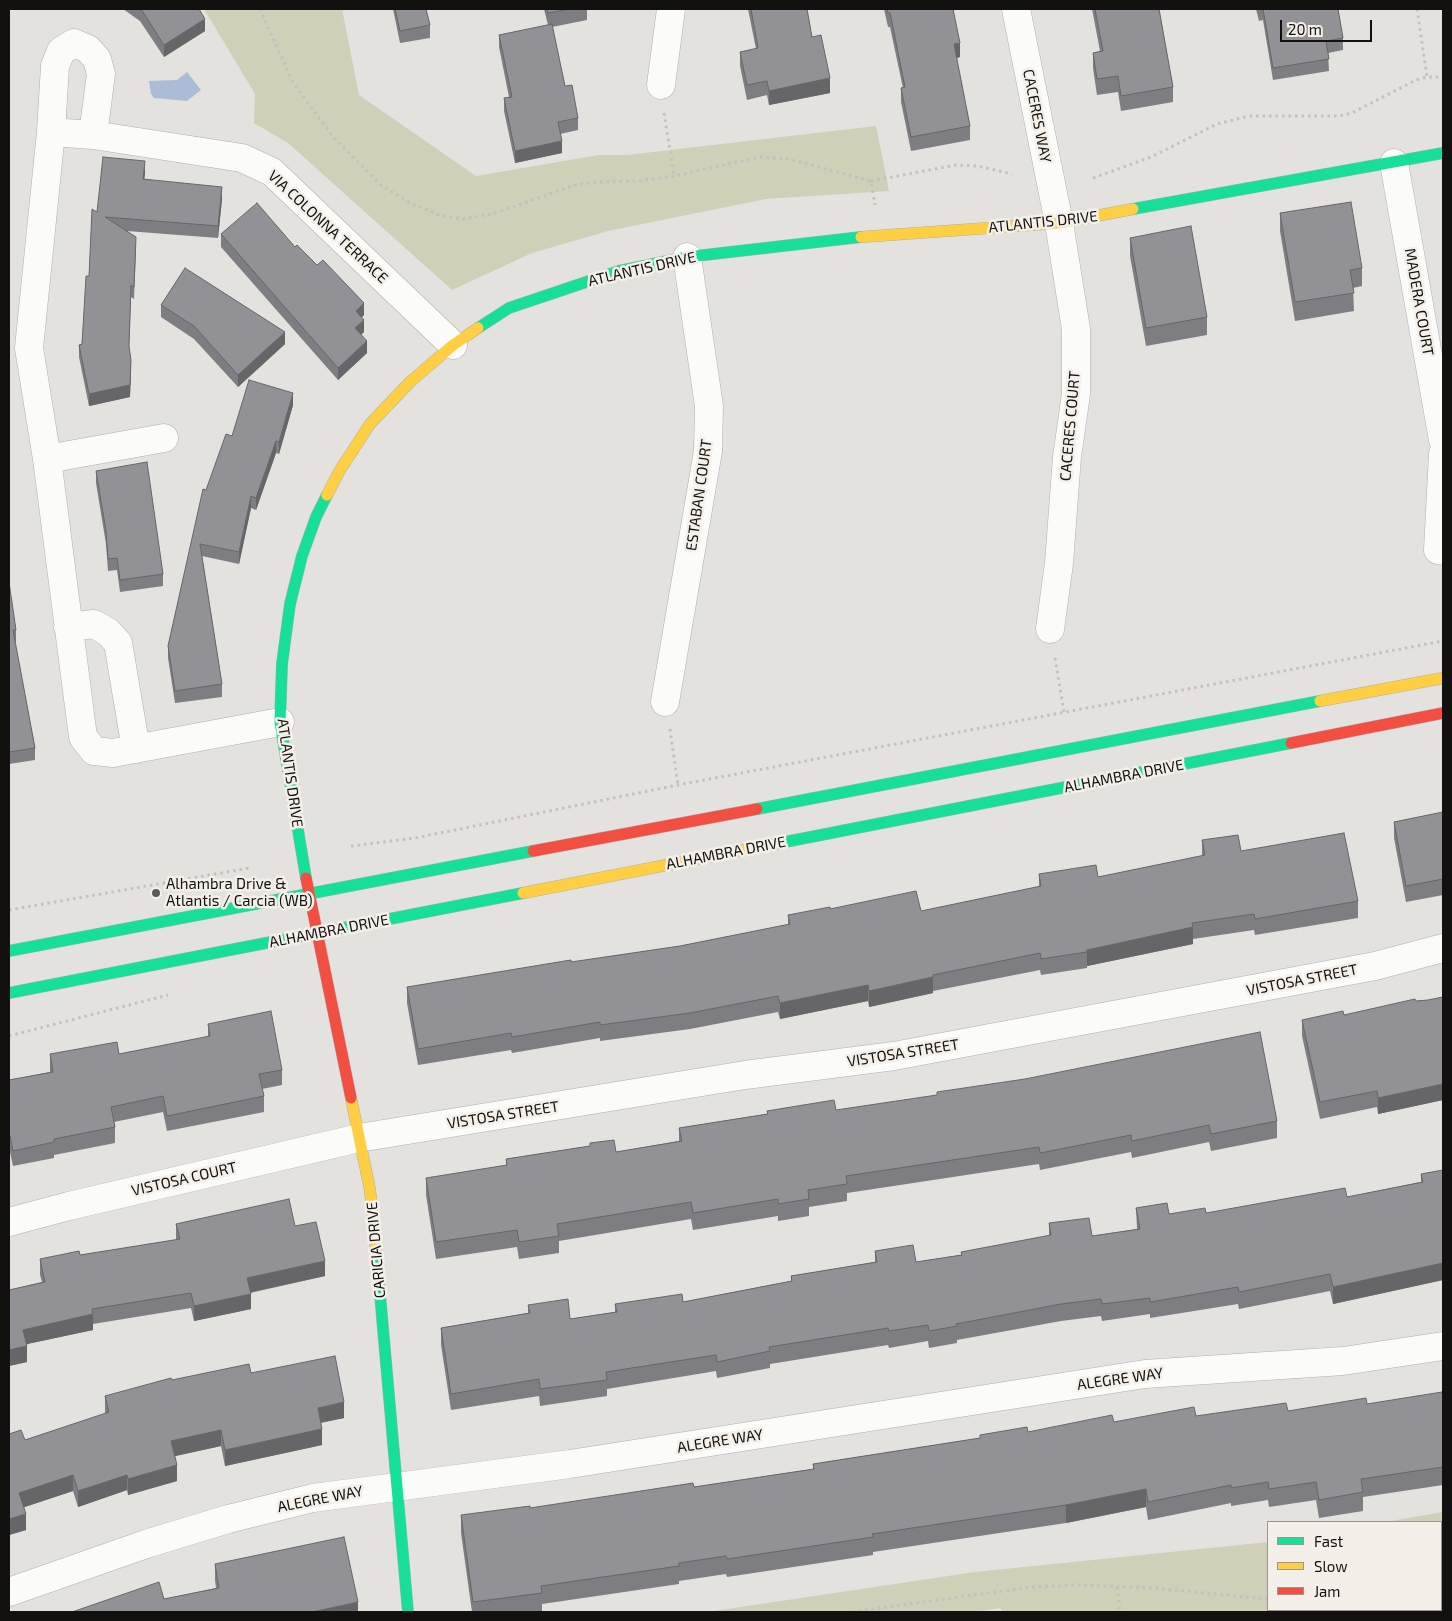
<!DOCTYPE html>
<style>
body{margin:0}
#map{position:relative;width:1452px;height:1621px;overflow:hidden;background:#e4e2df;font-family:"Exo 2",sans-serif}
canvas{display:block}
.frame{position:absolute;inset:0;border:10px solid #13110f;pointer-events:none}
.legend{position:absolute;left:1267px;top:1521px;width:175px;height:90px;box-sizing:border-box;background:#f4f0e9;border:1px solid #9a9792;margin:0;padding:6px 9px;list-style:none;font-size:15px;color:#13110f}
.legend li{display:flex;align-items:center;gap:10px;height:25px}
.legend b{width:25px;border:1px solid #9a9792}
.scale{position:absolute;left:1280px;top:20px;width:92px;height:22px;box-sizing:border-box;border:2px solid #13110f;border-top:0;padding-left:6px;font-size:15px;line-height:18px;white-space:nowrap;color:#13110f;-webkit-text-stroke:4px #f4f0e9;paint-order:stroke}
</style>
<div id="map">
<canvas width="1452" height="1621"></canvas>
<div class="frame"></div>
<ul class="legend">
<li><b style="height:6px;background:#16e098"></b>Fast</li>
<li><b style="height:6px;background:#ffcf43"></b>Slow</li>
<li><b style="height:6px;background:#f24e42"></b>Jam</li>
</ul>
<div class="scale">20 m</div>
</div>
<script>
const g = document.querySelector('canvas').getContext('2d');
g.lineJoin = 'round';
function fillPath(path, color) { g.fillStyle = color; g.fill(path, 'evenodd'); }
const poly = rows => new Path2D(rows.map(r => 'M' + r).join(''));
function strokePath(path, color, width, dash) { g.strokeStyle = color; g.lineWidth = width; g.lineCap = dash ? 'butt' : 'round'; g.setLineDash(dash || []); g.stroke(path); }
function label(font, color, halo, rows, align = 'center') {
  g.font = font + ' "Exo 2",sans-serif'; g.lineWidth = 5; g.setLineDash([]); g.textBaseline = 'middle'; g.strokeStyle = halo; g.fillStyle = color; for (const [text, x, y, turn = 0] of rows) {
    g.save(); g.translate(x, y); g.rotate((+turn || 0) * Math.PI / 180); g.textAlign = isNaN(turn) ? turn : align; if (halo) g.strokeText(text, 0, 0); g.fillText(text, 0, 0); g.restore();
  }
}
const green = poly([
 [204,9,342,9,359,95,476,176,599,155,627,155,876,126,889,191,766,199,608,231,532,253,452,290,288,143,254,123,255,94],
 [1443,1512,1443,1612,1003,1612,1000,1608,974,1612,707,1612,975,1572,1268,1542,1268,1610,1441,1610,1441,1522,1385,1522]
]);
const water = poly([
 [187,72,201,90,187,101,154,98,151,94,149,81,177,80]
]);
const path = poly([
 [260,9,292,81,334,138,381,185,408,202,439,215,463,219,492,214,575,185,596,182,639,181,674,176,760,157,788,159,871,181,875,205],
 [1417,9,1427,77],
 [664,113,674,176],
 [1093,178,1151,157,1217,124,1249,116,1339,116,1352,113,1416,80,1427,77,1443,77],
 [871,181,956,165,978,166,1012,174],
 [1055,658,1064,712],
 [670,729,678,785],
 [351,846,415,838,678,785,1443,641],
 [9,910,250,868],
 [9,1036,168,995],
 [1117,1587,1120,1612],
 [1441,1605,1443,1604],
 [852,1612,1031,1587,1080,1585,1154,1588,1268,1599]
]);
const street = poly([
 [1016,9,1059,223,1076,329,1076,394,1067,457,1059,563,1050,629],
 [661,85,671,9],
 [51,132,93,135,242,158,272,172,453,345],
 [93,135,101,74,97,59,88,49,74,43,61,51,55,66,51,132,29,348,47,459,83,737,94,751,113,753,280,722],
 [1394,163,1443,440],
 [47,459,164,438],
 [1438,550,1443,454],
 [68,627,94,624,108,632,118,643,136,749],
 [665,702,708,451,709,406,687,257],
 [9,1222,69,1206,359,1138,745,1075,894,1056,1375,966,1443,948],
 [9,1592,146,1544,228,1519,313,1498,570,1464,1145,1374,1343,1361,1443,1346]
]);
const fast = poly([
 [1133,209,1443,153],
 [478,328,509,308,619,271,687,257,861,237],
 [757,809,1320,701],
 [744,850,1291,743],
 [306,878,280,722,282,664,290,604,302,556,316,517,327,495],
 [9,951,533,851],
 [9,993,523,893],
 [376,1249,408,1612]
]);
const slow = poly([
 [861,237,1059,223,1133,209],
 [327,495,340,470,370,424,410,382,453,345,478,328],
 [1320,701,1443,678],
 [523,893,744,850],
 [351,1098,370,1190,376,1249]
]);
const jam = poly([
 [1291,743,1443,713],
 [533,851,757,809],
 [306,878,351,1098]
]);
const wall = poly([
 [123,9,199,9,205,31,164,57,140,21],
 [393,9,426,9,430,25,430,38,400,43],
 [544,9,587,9,587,20,552,27,565,86,578,118,578,130,560,134,562,153,515,163,504,111,504,98,509,97,499,47,499,35,548,25],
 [748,9,807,9,812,37,830,93,769,105,767,95,747,100,740,66,740,52,756,49],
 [884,9,954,9,954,15,960,57,956,58,970,126,970,140,911,151,901,102,901,88,903,88,890,27,888,27],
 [1092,9,1159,9,1173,87,1173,102,1121,111,1118,92,1097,95,1093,68,1093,53,1100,51],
 [1256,9,1338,9,1343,38,1343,50,1328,53,1329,71,1273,80,1263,20,1259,21],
 [145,173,144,179,222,199,218,238,127,231,136,249,134,299,131,297,129,348,131,372,130,397,89,406,79,357,79,345,82,344,89,276,97,212],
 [1280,213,1362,268,1362,286,1353,288,1354,311,1295,321,1280,231],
 [221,234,295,247,364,315,362,317,364,332,361,335,367,353,338,380,221,247],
 [1130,238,1207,317,1207,335,1146,346,1130,256],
 [161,305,285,344,238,387,194,339,161,317],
 [293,405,279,454,276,453,256,510,251,508,239,564,202,556,222,684,222,697,175,703,168,658,168,646,206,490,232,436],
 [96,471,163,574,163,586,120,592,117,570,108,571,106,544,96,483],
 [9,570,9,583,16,630,16,642,15,642,35,748,35,760,9,764],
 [1443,812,1443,895,1406,902,1394,838,1394,822],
 [1202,840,1241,851,1358,901,1358,918,1255,935,1254,930,1193,939,1193,944,1087,966,1087,968,1041,975,1040,970,933,991,933,993,869,1007,868,1001,780,1019,778,1012,690,1029,600,1041,600,1038,512,1053,511,1050,418,1065,407,1003,407,987,680,946,788,925,788,915,830,909,921,911,1039,887,1039,874,1098,877,1202,856],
 [1443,997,1443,1100,1378,1114,1377,1107,1320,1119,1302,1036,1302,1020,1344,1015,1416,1001,1428,1000],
 [208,1024,282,1070,282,1085,262,1089,264,1096,264,1112,167,1131,163,1112,114,1122,115,1127,115,1143,54,1155,54,1158,13,1166,10,1152,9,1152,9,1080,50,1072,50,1054,119,1054,208,1037],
 [836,1110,1277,1121,1277,1138,1211,1151,1209,1142,1132,1158,1131,1152,1040,1170,1039,1164,847,1193,847,1201,809,1207,809,1216,778,1221,778,1216,693,1230,691,1219,559,1241,559,1253,519,1259,517,1247,436,1259,426,1195,426,1178,506,1166,506,1159,590,1146,590,1143,616,1152,679,1141,679,1128,767,1114,767,1111],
 [1443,1170,1443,1280,1333,1304,1330,1291,1239,1309,1238,1304,1150,1318,1150,1314,1102,1321,1101,1316,1061,1321,957,1340,957,1343,929,1348,928,1341,889,1348,888,1345,770,1364,770,1368,717,1378,716,1371,607,1389,607,1396,540,1406,539,1396,451,1410,441,1345,441,1328,528,1313,528,1305,570,1319,615,1312,615,1304,683,1302,791,1281,791,1276,875,1262,875,1251,916,1262,961,1255,961,1252,1049,1236,1049,1223,1092,1236,1137,1229,1136,1208,1169,1214,1206,1213,1347,1197,1421,1182,1421,1174],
 [176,1224,295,1226,325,1276,250,1293,251,1309,194,1321,191,1308,93,1324,93,1330,26,1344,27,1362,9,1366,9,1290,42,1282,40,1275,40,1259,80,1255,176,1240],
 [251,1373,344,1418,321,1423,322,1445,225,1466,221,1446,175,1456,177,1481,128,1495,127,1490,78,1507,73,1491,24,1507,26,1530,9,1535,9,1434,25,1440,105,1414,105,1396,172,1380],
 [1443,1401,1443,1485,1363,1497,1363,1511,1319,1518,1316,1500,1269,1507,1268,1500,1231,1506,1231,1503,1148,1520,1146,1507,1066,1523,873,1552,873,1555,727,1577,726,1574,679,1581,679,1584,542,1604,542,1611,531,1612,472,1612,461,1533,461,1515,530,1508,694,1487,813,1469,813,1464,980,1438,980,1435,1028,1432,1114,1422,1196,1416,1288,1411,1367,1404],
 [215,1564,358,1612,164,1599,216,1588,215,1580]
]);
const shadedWall = poly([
 [205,19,205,31,164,57,164,45],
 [960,43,960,57,954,59,954,44],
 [830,78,830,93,769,105,769,91],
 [562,141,562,153,515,163,515,151],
 [145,161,145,173,143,192,143,179],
 [222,187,222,199,218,238,218,226],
 [364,303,364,315,356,323,356,311],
 [364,320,364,332,355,340,355,328],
 [285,332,285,344,238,387,238,375],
 [367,341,367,353,338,380,338,368],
 [131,360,130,397,89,406,89,394],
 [293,393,293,405,279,454,279,442],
 [276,441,276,453,256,510,256,498],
 [251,496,251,508,239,564,239,552],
 [1193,927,1193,944,1087,966,1087,950],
 [933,977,933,993,869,1007,869,991],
 [868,985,868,1001,780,1019,780,1003],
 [1443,1084,1443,1100,1378,1114,1378,1098],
 [325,1261,325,1276,247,1293,247,1278],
 [1443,1263,1443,1280,1333,1304,1333,1287],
 [251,1294,251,1309,194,1321,194,1306],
 [93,1314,93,1330,23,1345,23,1330],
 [27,1346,27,1362,9,1366,9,1350],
 [344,1402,344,1418,318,1423,318,1408],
 [322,1429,322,1445,225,1466,225,1450],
 [221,1430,221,1446,171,1457,171,1441],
 [177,1465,177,1481,128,1495,128,1479],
 [73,1475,73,1491,19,1509,19,1493],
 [127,1475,127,1490,78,1507,78,1491],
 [1146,1489,1146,1507,1066,1523,1066,1505],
 [26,1514,26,1530,9,1535,9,1519],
 [358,1602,358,1612,312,1612]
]);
const building = poly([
 [141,9,199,9,205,19,164,45,141,9],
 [395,9,426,9,430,25,400,31,395,9],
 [547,9,570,9,548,13,547,9],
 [751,9,807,9,812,37,821,35,830,78,769,91,767,81,747,85,740,52,758,48,751,9],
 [887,9,953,9,960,43,954,44,970,126,911,137,901,88,905,87,890,13,888,13,887,9],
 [1095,9,1159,9,1173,87,1121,96,1118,76,1097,79,1093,53,1103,51,1095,9],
 [1263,9,1338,9,1343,38,1326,41,1329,59,1273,68,1263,9],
 [552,24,565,86,572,85,578,118,558,122,562,141,515,151,504,98,512,97,499,35,552,24],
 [103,157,145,161,143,179,222,187,218,226,105,217,136,237,134,287,131,285,129,346,131,360,130,385,89,394,79,345,82,344,86,276,89,276,92,209,97,212,103,157],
 [1351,202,1362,268,1350,270,1354,293,1295,302,1280,213,1351,202],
 [257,203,295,247,297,245,317,265,323,260,364,303,356,311,364,320,355,328,367,341,338,368,221,234,257,203],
 [1191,226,1207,317,1146,328,1130,238,1191,226],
 [185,268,285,332,238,375,194,326,161,305,185,268],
 [249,380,293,393,279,442,276,441,256,498,251,496,239,552,200,544,222,684,175,691,168,646,203,489,206,490,226,434,232,436,249,380],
 [147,462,163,574,120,580,117,558,108,559,106,531,96,471,147,462],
 [9,582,16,630,13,630,35,748,9,752,9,582],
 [1443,812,1443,879,1406,886,1394,822,1443,812],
 [1344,833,1358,901,1255,919,1254,914,1192,923,1193,927,1087,950,1087,952,1041,959,1040,953,933,975,933,977,869,991,868,985,780,1003,778,996,690,1013,600,1025,600,1022,512,1037,511,1033,418,1049,407,987,571,960,571,962,680,946,790,924,788,915,830,907,830,909,916,891,921,911,1041,886,1039,874,1096,865,1098,877,1205,855,1202,840,1238,835,1241,851,1344,833],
 [1443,997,1443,1084,1378,1098,1377,1091,1320,1102,1302,1020,1343,1011,1344,1015,1415,999,1416,1001,1428,1000,1443,997],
 [271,1011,282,1070,259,1074,264,1096,167,1116,163,1096,111,1107,115,1127,54,1139,54,1142,13,1151,10,1136,9,1137,9,1080,53,1072,50,1054,117,1042,119,1054,210,1036,208,1024,271,1011],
 [1260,1032,1277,1121,1211,1134,1209,1125,1132,1141,1131,1135,1040,1153,1039,1147,846,1176,847,1184,808,1190,809,1199,778,1204,778,1199,693,1213,691,1202,557,1224,559,1236,519,1242,517,1230,436,1242,426,1178,507,1165,506,1159,590,1146,590,1143,614,1140,616,1152,682,1141,679,1128,768,1114,767,1111,834,1100,836,1110,937,1095,937,1092,1025,1079,1260,1032],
 [1443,1170,1443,1263,1333,1287,1330,1274,1239,1292,1238,1287,1150,1302,1150,1298,1102,1304,1101,1299,1061,1304,956,1324,957,1326,929,1331,928,1325,889,1331,888,1328,769,1347,770,1351,717,1362,716,1355,606,1372,607,1380,540,1389,539,1379,451,1394,441,1328,530,1313,528,1305,568,1299,570,1319,617,1312,615,1304,682,1294,683,1302,792,1281,791,1276,877,1262,875,1251,913,1245,916,1262,962,1255,961,1252,1051,1235,1049,1223,1089,1218,1092,1236,1140,1229,1136,1208,1167,1203,1169,1214,1205,1208,1206,1213,1345,1188,1347,1197,1423,1182,1421,1174,1443,1170],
 [289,1199,295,1226,316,1222,325,1261,247,1278,251,1294,194,1306,191,1293,92,1309,93,1314,23,1330,27,1346,9,1350,9,1290,45,1282,40,1259,79,1251,80,1255,180,1239,176,1224,289,1199],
 [335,1356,344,1402,318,1408,322,1429,225,1450,221,1430,171,1441,177,1465,128,1479,127,1475,78,1491,73,1475,19,1493,26,1514,9,1519,9,1434,21,1430,25,1440,109,1412,105,1396,171,1378,172,1380,249,1364,251,1373,335,1356],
 [1442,1392,1443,1401,1443,1467,1361,1479,1363,1492,1319,1500,1316,1482,1269,1489,1268,1482,1231,1488,1231,1485,1148,1502,1146,1489,1066,1505,872,1534,873,1537,727,1559,726,1556,679,1563,679,1566,541,1586,542,1593,473,1602,461,1515,530,1506,530,1508,693,1483,694,1487,814,1469,813,1464,980,1438,980,1435,1027,1427,1028,1432,1112,1415,1114,1422,1194,1407,1196,1416,1286,1403,1288,1411,1366,1398,1367,1404,1442,1392],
 [344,1537,358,1602,312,1612,72,1612,159,1582,164,1599,219,1588,215,1564,344,1537]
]);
const markers = [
 [156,893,5,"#5c5a58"]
];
const streetNames = [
 ["CACERES WAY",1037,116,79],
 ["ATLANTIS DRIVE",1043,222,-6],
 ["VIA COLONNA TERRACE",328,227,43],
 ["ATLANTIS DRIVE",642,269,-13],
 ["MADERA COURT",1419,302,80],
 ["CACERES COURT",1070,426,-85],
 ["ESTABAN COURT",699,495,-82],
 ["ATLANTIS DRIVE",290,773,82],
 ["ALHAMBRA DRIVE",1124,776,-11],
 ["ALHAMBRA DRIVE",726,853,-11],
 ["ALHAMBRA DRIVE",329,931,-11],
 ["VISTOSA STREET",1302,980,-11],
 ["VISTOSA STREET",903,1053,-9],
 ["VISTOSA STREET",503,1115,-9],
 ["VISTOSA COURT",184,1179,-13],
 ["CARICIA DRIVE",376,1250,-95],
 ["ALEGRE WAY",1120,1379,-8],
 ["ALEGRE WAY",720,1441,-9],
 ["ALEGRE WAY",320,1499,-11]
];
const poiNames = [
 ["Alhambra Drive &",166,884],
 ["Atlantis / Carcia (WB)",166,901]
];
fillPath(green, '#cfd0b7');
fillPath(water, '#abbcd7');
strokePath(street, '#b1afad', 29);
strokePath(fast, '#b1afad', 12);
strokePath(slow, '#b1afad', 12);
strokePath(jam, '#b1afad', 12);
strokePath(path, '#c1c1bf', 3, [2.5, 4]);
strokePath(street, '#fbfbfa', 28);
strokePath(fast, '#16e098', 11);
strokePath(slow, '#ffcf43', 11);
strokePath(jam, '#f24e42', 11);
fillPath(wall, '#7e7d81');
fillPath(shadedWall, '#666669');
fillPath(building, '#929196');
strokePath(building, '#666669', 1);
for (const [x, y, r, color] of markers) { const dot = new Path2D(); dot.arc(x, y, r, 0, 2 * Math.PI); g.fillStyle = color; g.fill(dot); strokePath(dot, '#f4f0e9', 2); }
label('15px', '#13110f', '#f4f0e9', streetNames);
label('15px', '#13110f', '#f4f0e9', poiNames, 'left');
</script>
